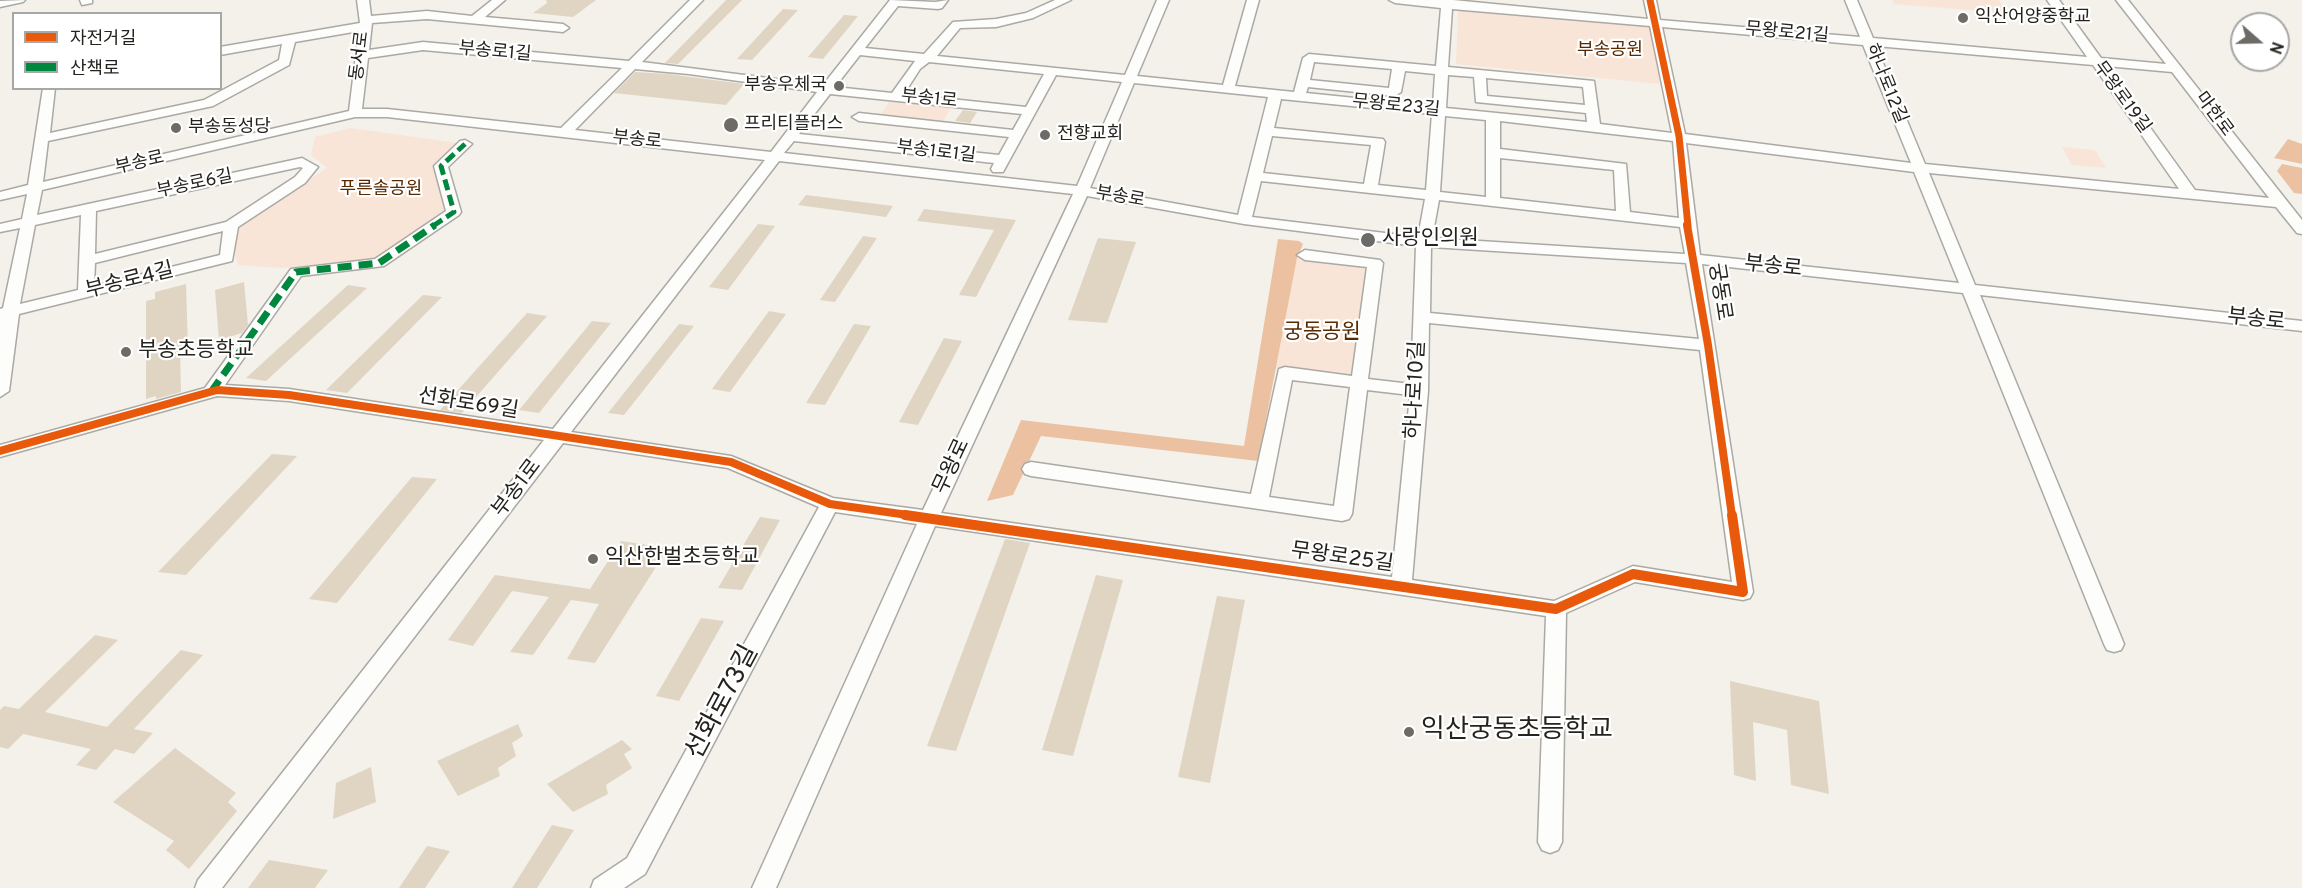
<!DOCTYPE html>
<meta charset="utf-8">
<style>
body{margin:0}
#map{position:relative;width:2302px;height:888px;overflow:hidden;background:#f3f1ea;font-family:Overpass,"Noto Sans KR",sans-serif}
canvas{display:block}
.legend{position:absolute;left:12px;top:12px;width:210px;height:78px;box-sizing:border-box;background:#fff;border:2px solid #a7a7a5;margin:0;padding:8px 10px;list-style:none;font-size:18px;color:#24231e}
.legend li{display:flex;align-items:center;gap:12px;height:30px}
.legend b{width:30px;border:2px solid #a7a7a5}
.north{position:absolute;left:2230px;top:12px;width:60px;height:60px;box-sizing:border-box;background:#fff;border:2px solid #a7a7a5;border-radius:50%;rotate:110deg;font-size:16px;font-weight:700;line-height:24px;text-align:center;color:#24231e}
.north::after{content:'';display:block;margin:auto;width:21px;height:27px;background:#6c6b65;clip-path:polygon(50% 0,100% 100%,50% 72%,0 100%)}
</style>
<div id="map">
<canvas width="2302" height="888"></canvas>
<ul class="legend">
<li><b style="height:8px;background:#e8590c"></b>자전거길</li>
<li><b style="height:8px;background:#00873e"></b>산책로</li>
</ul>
<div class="north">N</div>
</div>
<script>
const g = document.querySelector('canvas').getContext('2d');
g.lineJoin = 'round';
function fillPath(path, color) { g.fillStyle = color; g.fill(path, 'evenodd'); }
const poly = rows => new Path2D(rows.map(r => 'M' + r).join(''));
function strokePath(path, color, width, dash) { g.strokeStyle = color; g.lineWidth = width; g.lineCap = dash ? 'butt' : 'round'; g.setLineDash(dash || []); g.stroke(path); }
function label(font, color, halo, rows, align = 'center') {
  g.font = font + ' Overpass,"Noto Sans KR",sans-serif'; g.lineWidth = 4.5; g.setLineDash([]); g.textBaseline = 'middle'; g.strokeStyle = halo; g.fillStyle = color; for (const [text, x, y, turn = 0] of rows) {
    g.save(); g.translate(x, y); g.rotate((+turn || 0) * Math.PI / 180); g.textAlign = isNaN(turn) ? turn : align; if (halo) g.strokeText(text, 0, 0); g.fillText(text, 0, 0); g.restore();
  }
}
const green = poly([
 [1892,0,1999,0,2007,13,1894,4],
 [1458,10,1650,26,1660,84,1456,64],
 [889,102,951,108,942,123,879,117],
 [350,128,458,143,434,166,448,213,378,260,281,268,238,265,230,232,327,168,311,155,315,137],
 [2062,147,2095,150,2106,168,2072,165],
 [1297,258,1370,267,1356,378,1276,368]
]);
const forest = poly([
 [2288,139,2302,144,2302,164,2274,158],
 [2282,164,2302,168,2302,194,2294,193,2277,171],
 [1278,239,1299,241,1303,244,1297,258,1258,461,1041,436,1013,495,987,501,1021,420,1244,446]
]);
const building = poly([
 [546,0,596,0,573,17,533,13,547,3],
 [726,0,742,0,678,64,665,63],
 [783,9,798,10,752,60,737,59],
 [844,15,858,16,823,59,808,57],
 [635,72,668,74,744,84,726,105,614,93],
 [963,110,977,112,970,123,955,121],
 [806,195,893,206,886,217,798,205],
 [924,209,1016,220,976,297,959,295,994,230,917,221],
 [758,224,775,226,728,290,709,287],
 [863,236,877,238,835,302,820,300],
 [1098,238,1136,242,1107,323,1068,320],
 [244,282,248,325,242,333,219,340,215,290],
 [186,284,188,348,180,351,181,392,156,399,156,396,146,399,146,301,155,299,155,292],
 [348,285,367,288,266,381,246,378],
 [423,295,442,297,347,393,326,390],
 [769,311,786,314,730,392,712,389],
 [527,313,547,316,462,413,440,410],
 [592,321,611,323,539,413,519,410],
 [679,324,694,326,624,415,608,413],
 [854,324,871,326,825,405,806,403],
 [944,338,962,341,918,425,899,422],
 [272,454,297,456,186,575,158,572],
 [412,477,437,479,337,603,309,599],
 [760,517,780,520,742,590,718,588],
 [1005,539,1030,543,956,751,927,746],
 [621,541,668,548,595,663,567,659,599,604,571,600,533,655,510,652,549,597,512,591,473,646,448,640,495,575,590,589],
 [1096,575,1123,580,1073,756,1042,750],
 [1217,596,1245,600,1210,783,1178,777],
 [701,618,724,621,679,701,656,696],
 [95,635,118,640,45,712,107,727,181,650,203,655,134,729,153,733,134,754,115,749,96,770,76,765,91,749,23,734,8,749,0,747,0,710,4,706,19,709],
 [1730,681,1819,701,1829,794,1791,785,1787,730,1753,722,1756,781,1734,775],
 [518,724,523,736,512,743,516,756,498,768,500,776,458,796,437,761],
 [622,740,632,749,624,754,632,768,606,785,608,794,573,812,547,784],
 [175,748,236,793,228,802,237,811,189,869,166,850,174,841,113,802],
 [371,767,376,802,333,819,336,783],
 [552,825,574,830,537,888,512,888],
 [427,846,450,851,425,888,399,888],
 [269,860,328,870,315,888,248,888]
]);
const minor = poly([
 [25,0,23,2,0,7,0,1,25,0],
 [80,0,92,0,92,3,82,5,80,0],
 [357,0,369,0,371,16,427,11,472,16,492,0,505,0,485,17,563,24,569,28,563,32,427,19,372,23,369,50,423,42,629,61,690,0,703,0,642,62,823,85,890,0,935,2,948,0,942,8,938,9,898,6,865,48,924,54,953,22,996,19,1026,13,1055,0,1071,0,1033,18,996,27,960,28,937,56,1125,75,1157,0,1169,0,1137,76,1223,85,1247,0,1259,0,1235,86,1294,92,1303,58,1309,54,1436,66,1441,8,1395,3,1389,0,1453,0,1648,19,1644,0,1656,0,1660,20,1860,37,1845,0,1857,0,1873,38,2087,57,2047,0,2059,0,2101,58,2166,64,2116,0,2128,0,2302,220,2302,234,2297,233,2276,207,1929,173,1975,285,2302,321,2302,331,1980,295,2124,644,2121,650,2114,652,2107,650,2104,644,1963,293,1702,264,1753,592,1750,598,1743,600,1635,582,1566,613,1562,842,1558,850,1550,853,1542,850,1538,842,1546,616,935,526,776,888,752,888,917,524,835,512,645,874,624,888,591,888,594,880,627,858,819,507,728,468,563,443,222,888,195,888,198,880,544,440,289,401,217,396,0,457,0,445,205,388,291,269,375,259,446,211,434,166,460,141,465,140,472,144,448,167,461,212,459,215,384,266,301,276,225,385,289,389,553,429,765,160,387,117,355,117,42,190,37,215,302,158,318,167,305,183,238,227,232,261,19,314,9,391,0,397,0,309,3,308,20,228,0,232,0,224,22,219,27,194,0,200,0,192,28,185,43,88,55,88,50,133,204,100,279,60,282,44,220,55,220,47,360,23,357,0],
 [1452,9,1650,26,1672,133,1600,124,1594,81,1448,67,1452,9],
 [1662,27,1863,45,1911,163,1685,134,1662,27],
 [359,31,349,111,43,182,48,141,213,106,289,65,295,42,359,31],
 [1876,46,2093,65,2179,189,1925,164,1876,46],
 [423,50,622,68,561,128,387,109,362,109,368,58,423,50],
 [860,55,915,61,892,93,835,87,860,55],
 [929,62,1044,74,1026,107,904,94,920,69,929,62],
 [1314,62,1392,69,1389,88,1310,80,1314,62],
 [2106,66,2172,72,2269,198,2195,190,2106,66],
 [635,69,689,74,817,92,771,152,575,130,635,69],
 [1405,71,1435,74,1433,106,1306,93,1308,87,1395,96,1401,92,1405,71],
 [1056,75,1122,82,1077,186,784,153,794,141,994,163,991,169,993,172,1003,172,1056,75],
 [1448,75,1474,77,1476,102,1586,113,1587,122,1446,108,1448,75],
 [1486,78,1583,87,1585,105,1487,96,1486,78],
 [1134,83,1268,97,1238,215,1090,188,1134,83],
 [830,94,1022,114,1013,130,859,113,852,117,859,121,1009,137,999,155,799,134,830,94],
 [1281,99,1432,114,1426,190,1378,185,1385,142,1383,139,1274,128,1281,99],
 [1445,116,1486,120,1486,197,1440,192,1445,116],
 [1500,121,1673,141,1679,218,1630,212,1626,164,1500,149,1500,121],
 [1272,136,1371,145,1364,184,1263,173,1272,136],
 [1686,143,1914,172,1959,283,1700,255,1686,143],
 [1500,158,1614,170,1616,211,1500,198,1500,158],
 [779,161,1073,194,923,510,833,498,731,456,571,432,779,161],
 [300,167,303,168,295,177,226,222,95,254,96,211,300,167],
 [1261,181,1425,199,1418,237,1252,217,1261,181],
 [1087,196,1244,224,1416,246,1411,384,1368,379,1383,263,1380,260,1305,250,1297,255,1305,260,1367,267,1352,376,1285,367,1279,369,1251,494,1031,462,1025,464,1022,469,1025,474,1031,476,1342,521,1349,519,1352,514,1367,390,1410,395,1392,577,941,513,1087,196],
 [1439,200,1680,227,1685,254,1432,238,1439,200],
 [81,215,78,290,20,304,35,225,81,215],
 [223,231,220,255,94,286,95,263,223,231],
 [1431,247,1686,263,1699,339,1430,313,1431,247],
 [1429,323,1700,350,1732,582,1633,566,1554,601,1412,580,1428,391,1429,323],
 [1292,380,1350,387,1334,506,1269,497,1292,380]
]);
const quietFar1 = poly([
 [433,226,454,212,441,166,465,144]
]);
const quiet = poly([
 [211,392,296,272,379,263,435,225]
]);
const cyclewayFar2 = poly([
 [1650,0,1679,136,1688,226]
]);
const cyclewayFar1 = poly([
 [1687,225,1708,345,1732,516],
 [0,451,217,390,289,395,731,462,830,504,915,516]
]);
const cycleway = poly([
 [905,515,1556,609,1633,574,1743,592,1732,515]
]);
const markers = [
 [1963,18,6,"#6c6b65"],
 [839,86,6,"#6c6b65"],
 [731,125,8,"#6c6b65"],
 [176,128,6,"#6c6b65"],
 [1045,135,6,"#6c6b65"],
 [1368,240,8,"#6c6b65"],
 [126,352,6,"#6c6b65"],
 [593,559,6,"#6c6b65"],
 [1409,732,6,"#6c6b65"]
];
const farPoinames = [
 ["익산어양중학교",1975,18],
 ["부송우체국",827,86,"right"],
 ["프리티플러스",744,125],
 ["부송동성당",188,128],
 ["전향교회",1057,135]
];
const farStreetnames = [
 ["무왕로21길",1787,34,5],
 ["부송로1길",495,53,5],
 ["동서로",361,56,-83],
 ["하나로12길",1885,84,68],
 ["무왕로19길",2121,98,54],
 ["부송1로",929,100,6],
 ["무왕로23길",1396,107,6],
 ["마한로",2213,115,53],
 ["부송로",637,141,6],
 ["부송1로1길",936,153,7],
 ["부송로",140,164,-13],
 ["부송로6길",195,185,-12],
 ["부송로",1120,198,10]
];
const farParknames = [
 ["부송공원",1610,51],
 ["푸른솔공원",381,190]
];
const poiNames = [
 ["사랑인의원",1382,240],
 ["부송초등학교",138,352],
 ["익산한벌초등학교",605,559]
];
const streetNames = [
 ["부송로",1773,268,6],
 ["부송로4길",130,282,-14],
 ["궁동로",1718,292,81],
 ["부송로",2256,321,6],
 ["하나로10길",1417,390,-87],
 ["선화로69길",468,405,9],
 ["무왕로",953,467,-65],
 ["부송1로",518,489,-53],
 ["무왕로25길",1342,559,8]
];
const parkNames = [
 ["궁동공원",1322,334]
];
const nearStreetnames = [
 ["선화로73길",724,703,-62]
];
const nearPoinames = [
 ["익산궁동초등학교",1421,732]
];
fillPath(green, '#f8e5d8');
fillPath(forest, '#ecc1a2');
fillPath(building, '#e0d5c3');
strokePath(minor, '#aaa9a4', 3);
fillPath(minor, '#fdfdfc');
strokePath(quietFar1, '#00873e', 5, [11, 5]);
strokePath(quiet, '#00873e', 7, [14, 7]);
strokePath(cyclewayFar2, '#e8590c', 7);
strokePath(cyclewayFar1, '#e8590c', 8);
strokePath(cycleway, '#e8590c', 10);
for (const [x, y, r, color] of markers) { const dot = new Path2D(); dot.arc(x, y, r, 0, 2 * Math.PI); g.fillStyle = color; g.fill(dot); strokePath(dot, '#fff', 2); }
label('18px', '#24231e', '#fff', farPoinames, 'left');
label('18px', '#24231e', '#fff', farStreetnames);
label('18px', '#592900', '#fff', farParknames);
label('21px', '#24231e', '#fff', poiNames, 'left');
label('21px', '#24231e', '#fff', streetNames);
label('21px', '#592900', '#fff', parkNames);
label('26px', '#24231e', '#fff', nearStreetnames);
label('26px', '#24231e', '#fff', nearPoinames, 'left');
</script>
